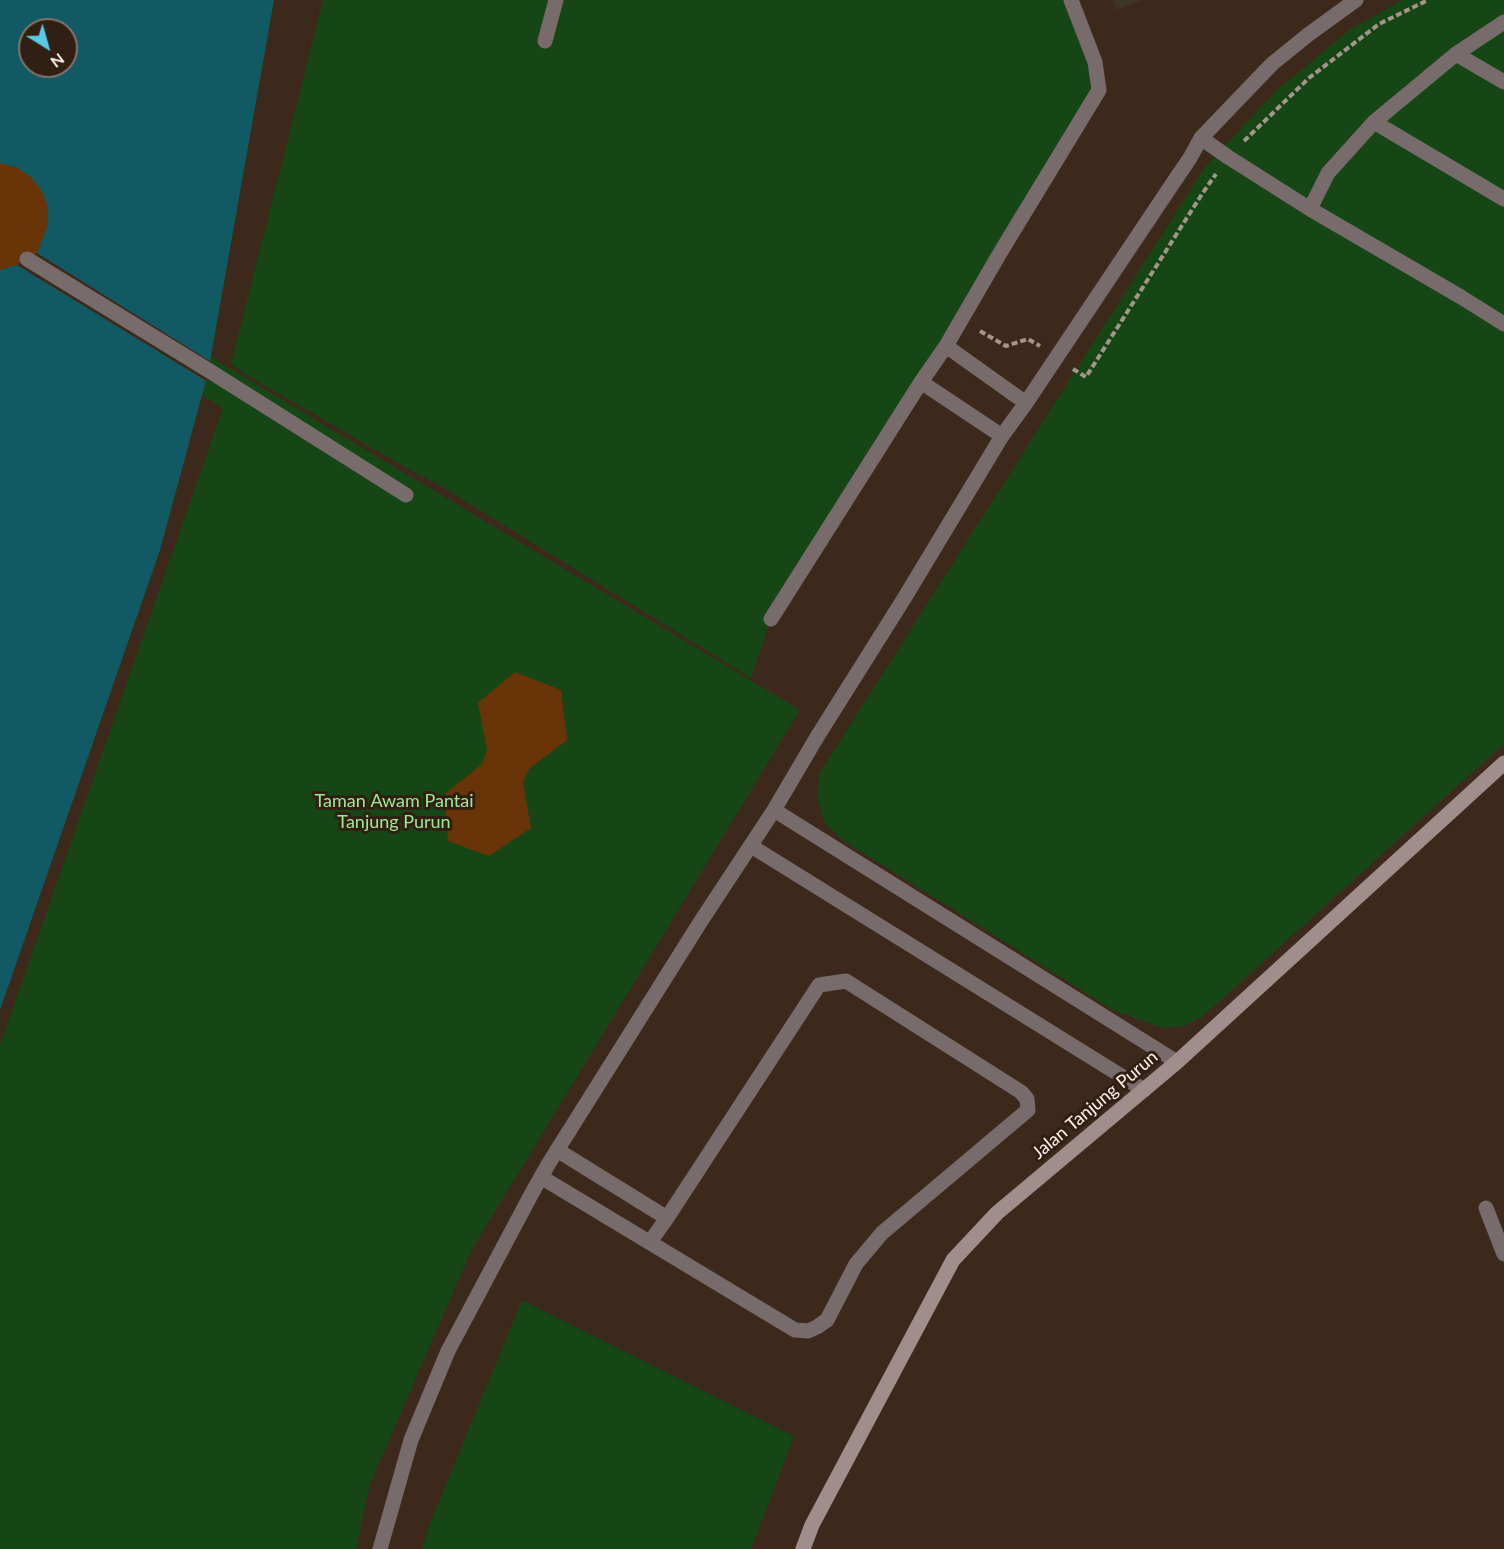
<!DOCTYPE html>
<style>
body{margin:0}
#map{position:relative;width:1504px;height:1549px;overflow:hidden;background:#3d291c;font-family:Lato,sans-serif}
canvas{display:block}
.north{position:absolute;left:18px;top:18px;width:60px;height:60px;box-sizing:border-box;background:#321f13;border:2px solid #847369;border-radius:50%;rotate:143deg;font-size:16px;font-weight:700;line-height:24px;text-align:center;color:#fff1e9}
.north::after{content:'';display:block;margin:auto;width:21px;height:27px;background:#59c8e5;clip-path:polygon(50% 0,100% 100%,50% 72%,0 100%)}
</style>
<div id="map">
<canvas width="1504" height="1549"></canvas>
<div class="north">N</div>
</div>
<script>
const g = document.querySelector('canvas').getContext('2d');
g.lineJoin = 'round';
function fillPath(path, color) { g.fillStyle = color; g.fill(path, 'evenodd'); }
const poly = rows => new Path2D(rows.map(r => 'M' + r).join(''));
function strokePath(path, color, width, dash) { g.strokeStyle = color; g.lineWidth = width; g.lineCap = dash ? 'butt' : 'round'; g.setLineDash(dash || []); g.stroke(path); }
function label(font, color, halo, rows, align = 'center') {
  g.font = font + ' Lato,sans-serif'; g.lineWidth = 6; g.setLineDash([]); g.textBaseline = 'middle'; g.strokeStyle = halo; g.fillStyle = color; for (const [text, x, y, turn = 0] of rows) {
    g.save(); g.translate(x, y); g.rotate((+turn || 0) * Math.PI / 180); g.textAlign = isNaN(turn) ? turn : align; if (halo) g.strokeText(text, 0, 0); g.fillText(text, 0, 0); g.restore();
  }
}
const industrial = poly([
 [1113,0,1143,0,1117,10]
]);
const green = poly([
 [323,0,1076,0,1095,62,1084,116,771,619,751,678,441,486,405,467,247,375,231,364],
 [1402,0,1504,0,1504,744,1202,1017,1184,1026,1163,1028,1113,1010,840,838,824,821,818,800,819,774,1205,167,1277,90,1348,31],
 [53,253,226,366,800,710,471,1251,370,1484,356,1549,0,1549,0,1045,223,408,22,283],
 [522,1300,794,1436,751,1549,422,1549,429,1526]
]);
const water = poly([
 [0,0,274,0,208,373,160,550,0,1010],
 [30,30,66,30,66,66,30,66]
]);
const pier = poly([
 [37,253,213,363,208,382,17,265]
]);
const building = poly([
 [0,163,16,167,31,177,42,191,48,207,48,225,37,253,17,265,0,270],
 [515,672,561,690,567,740,529,769,523,783,531,828,489,856,448,841,445,794,482,764,487,750,478,703]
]);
const path = poly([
 [1244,141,1309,78,1379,24,1428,0],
 [980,331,1006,346,1028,339,1040,346],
 [1073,369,1086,377,1202,194,1216,174]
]);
const lane = poly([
 [545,41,556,0],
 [1456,54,1504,82],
 [1374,122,1504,199],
 [1201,138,1228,157,1310,209,1461,297,1504,324],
 [1310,209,1328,173,1374,122,1456,54,1504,22],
 [946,346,1026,403],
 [921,382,1002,436],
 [771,619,921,382,946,346,1000,253,1099,90,1095,62,1071,0],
 [541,1177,795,1330,808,1331,817,1327,827,1320,856,1264,882,1233,1028,1110,1027,1099,1021,1092,846,981,819,985,667,1218,557,1150],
 [1486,1208,1504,1254],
 [650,1242,667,1218]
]);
const street = poly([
 [27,259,208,370,406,495],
 [774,810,1177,1062],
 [751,846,1144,1090],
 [380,1549,411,1440,448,1351,532,1193,549,1163,701,921,774,810,817,737,905,597,1002,436,1026,403,1175,180,1190,158,1201,138,1272,64,1309,34,1356,0]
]);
const secondary = poly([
 [803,1549,812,1525,953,1260,997,1213,1177,1062,1504,763]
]);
const parkNames = [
 ["Taman Awam Pantai",394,801],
 ["Tanjung Purun",394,822]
];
const streetNames = [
 ["Jalan Tanjung Purun",1095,1105,-40]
];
fillPath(industrial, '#3e3424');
fillPath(green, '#164616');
fillPath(water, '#115a64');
fillPath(pier, '#3d291c');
fillPath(building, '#693407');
strokePath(path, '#a5948a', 4, [6, 3]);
strokePath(lane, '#786b6b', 15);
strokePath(street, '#786b6b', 15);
strokePath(secondary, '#a28d8d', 15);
label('18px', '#99ed95', '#321f13', parkNames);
label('18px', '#fff1e9', '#321f13', streetNames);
</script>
